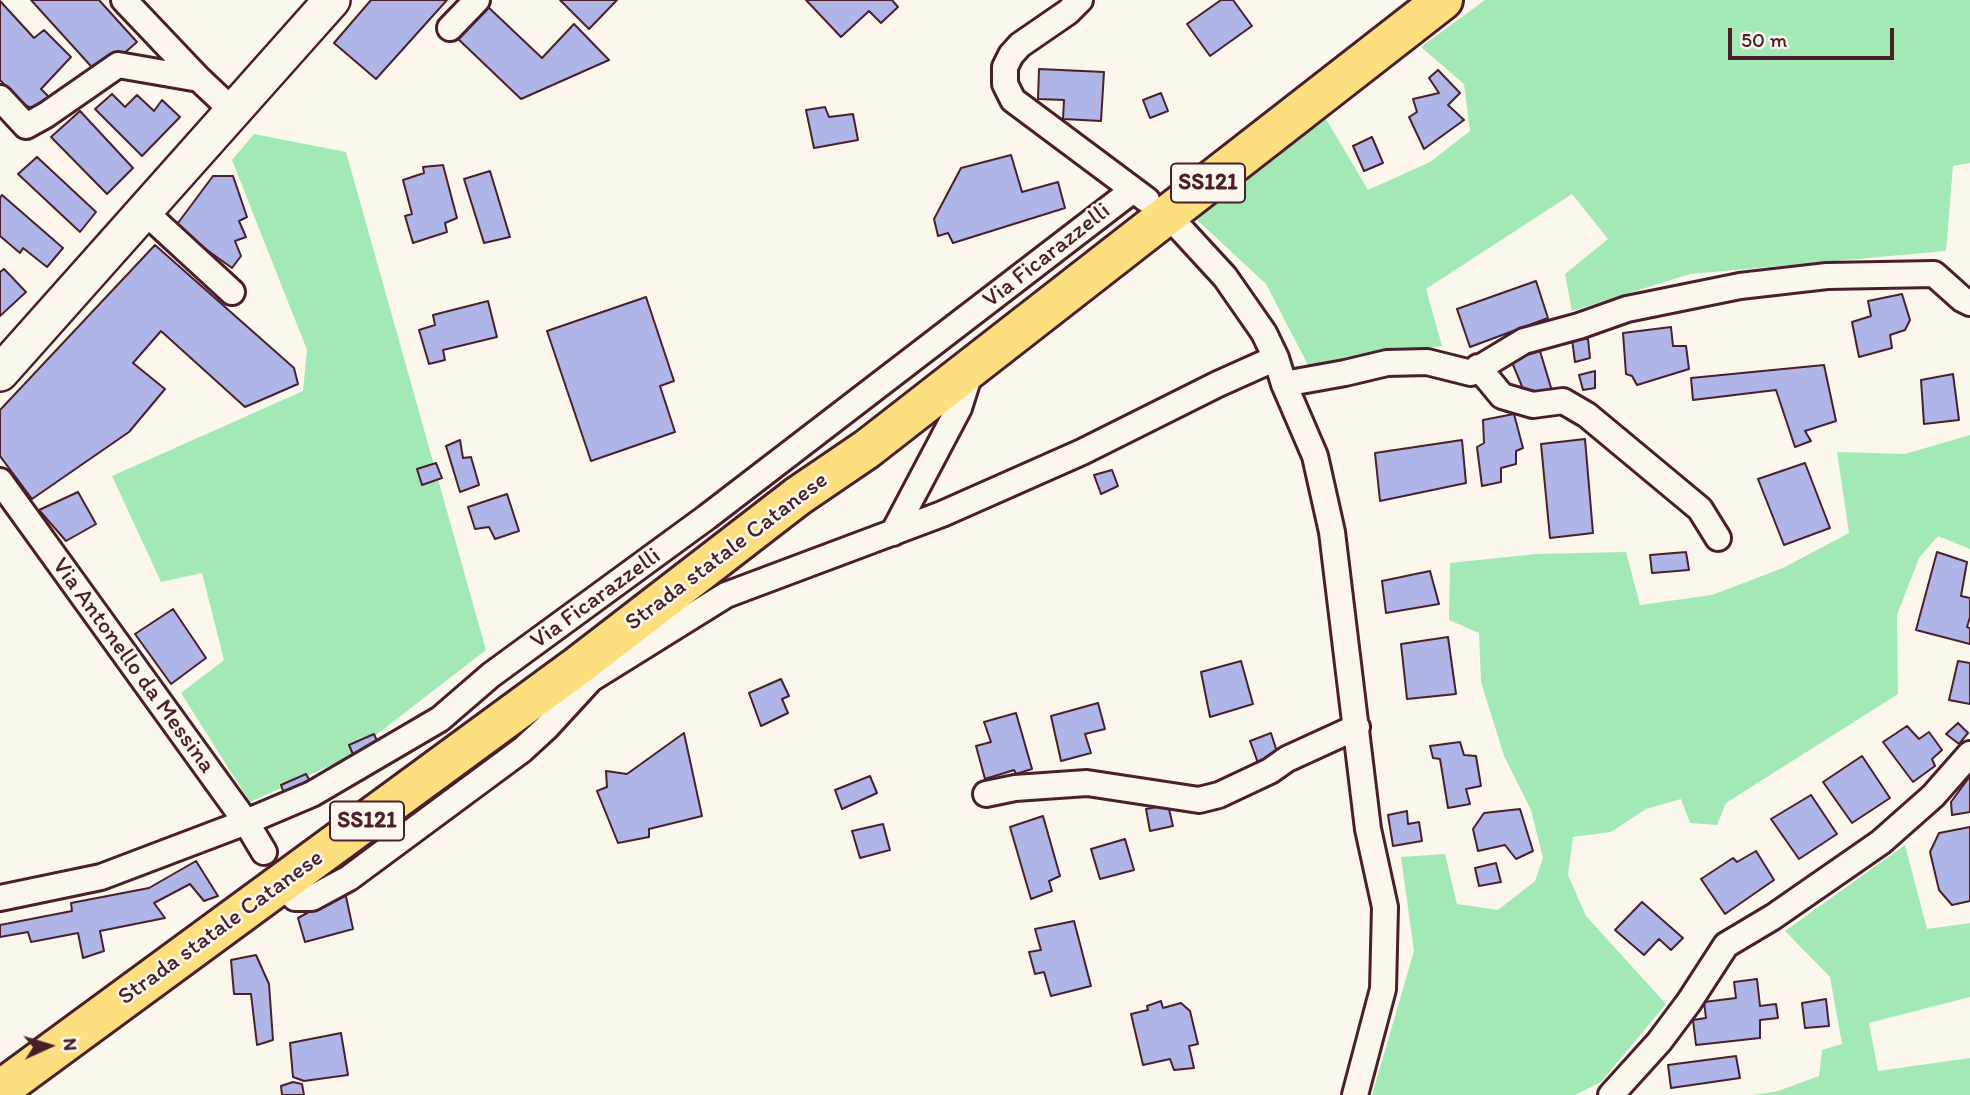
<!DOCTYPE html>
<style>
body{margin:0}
#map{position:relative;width:1970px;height:1095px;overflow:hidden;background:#fbf7ec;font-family:Itim,sans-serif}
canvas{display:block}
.north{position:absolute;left:14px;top:1011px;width:70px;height:70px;-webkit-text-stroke:5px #fbf7ec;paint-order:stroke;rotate:86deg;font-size:19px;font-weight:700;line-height:28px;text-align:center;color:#4a1f2b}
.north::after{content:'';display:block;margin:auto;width:24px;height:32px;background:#4a1f2b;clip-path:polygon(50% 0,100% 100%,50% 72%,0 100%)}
.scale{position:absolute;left:1728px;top:28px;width:166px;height:32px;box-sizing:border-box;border:4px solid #4a1f2b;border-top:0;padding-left:9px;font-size:21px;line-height:24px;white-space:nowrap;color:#4a1f2b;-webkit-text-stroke:5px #fbf7ec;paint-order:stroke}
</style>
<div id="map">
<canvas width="1970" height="1095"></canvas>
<div class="north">N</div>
<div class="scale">50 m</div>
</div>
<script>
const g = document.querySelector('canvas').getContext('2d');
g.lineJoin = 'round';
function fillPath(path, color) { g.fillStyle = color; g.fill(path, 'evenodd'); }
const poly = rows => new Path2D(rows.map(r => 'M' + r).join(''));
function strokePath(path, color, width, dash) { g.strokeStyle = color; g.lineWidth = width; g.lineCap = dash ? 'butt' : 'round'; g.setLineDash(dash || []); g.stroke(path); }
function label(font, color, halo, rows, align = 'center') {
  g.font = font + ' Itim,sans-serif'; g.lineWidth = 5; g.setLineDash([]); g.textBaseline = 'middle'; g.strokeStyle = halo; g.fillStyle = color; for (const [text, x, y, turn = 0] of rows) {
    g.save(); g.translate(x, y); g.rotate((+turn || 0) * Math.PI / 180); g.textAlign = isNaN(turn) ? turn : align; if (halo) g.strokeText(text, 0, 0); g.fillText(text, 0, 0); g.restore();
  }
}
const green = poly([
 [1485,0,1970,0,1970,163,1953,166,1946,251,1690,274,1572,311,1565,274,1608,239,1572,194,1426,289,1442,346,1309,367,1266,284,1194,217,1326,119,1368,190,1430,162,1470,131,1464,84,1421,47],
 [254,134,346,152,486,650,345,759,250,802,181,693,224,660,202,573,161,582,112,476,303,391,307,350,232,160],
 [1970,435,1970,549,1938,536,1919,558,1897,615,1898,694,1726,803,1717,825,1690,823,1681,799,1646,809,1611,832,1573,837,1568,875,1586,916,1666,1004,1601,1082,1575,1095,1372,1095,1414,951,1401,857,1445,854,1457,904,1498,910,1535,881,1543,858,1531,810,1504,756,1481,682,1479,633,1449,620,1450,563,1536,554,1626,552,1640,605,1712,595,1783,568,1849,533,1837,452,1905,454],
 [1905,845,1927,929,1970,923,1970,997,1869,1023,1878,1071,1970,1058,1970,1095,1753,1095,1778,1091,1819,1076,1822,1050,1842,1044,1830,977,1785,931]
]);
const building = poly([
 [31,0,99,0,137,42,99,75,31,0],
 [371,0,447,0,376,79,334,43,371,0],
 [560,0,617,0,589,29,560,0],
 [806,0,892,0,898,7,881,23,869,11,841,37,806,0],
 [1221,0,1233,0,1252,26,1210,56,1187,24,1221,0],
 [0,1,34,38,44,30,71,57,41,89,51,99,33,109,21,103,0,80,0,1],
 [487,6,542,58,574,24,609,60,521,99,455,36,487,6],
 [1039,69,1104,72,1101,121,1063,119,1064,100,1038,99,1039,69],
 [1438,70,1460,93,1448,105,1464,120,1424,149,1409,117,1417,112,1413,99,1439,93,1429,78,1438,70],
 [1161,93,1168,111,1150,118,1143,100,1161,93],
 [112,94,125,107,137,95,154,111,162,100,180,117,142,156,95,109,112,94],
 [825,107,829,117,853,114,858,140,814,148,806,110,825,107],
 [80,111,133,168,107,194,51,137,80,111],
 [1372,137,1383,163,1364,171,1353,146,1372,137],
 [1011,155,1022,192,1058,182,1065,208,953,243,948,233,938,236,934,219,961,168,1011,155],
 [37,157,96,212,80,232,18,174,37,157],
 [443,165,457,218,445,223,447,232,413,243,405,216,412,214,403,180,424,173,423,167,443,165],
 [490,171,510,237,484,243,464,179,490,171],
 [213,176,233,176,247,217,239,221,246,237,235,241,241,256,232,268,175,227,213,176],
 [2,195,63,248,47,267,23,248,20,253,0,236,0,198,2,195],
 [155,245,294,368,298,384,245,407,161,331,133,363,165,389,129,432,32,499,0,456,0,410,155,245],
 [4,269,26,292,0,316,0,272,4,269],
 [1536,281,1548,318,1470,347,1457,309,1536,281],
 [1902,294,1910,320,1905,330,1890,335,1892,348,1859,357,1852,322,1871,316,1868,301,1902,294],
 [646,297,674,381,660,386,675,432,591,461,547,331,646,297],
 [488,301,497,337,443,350,445,360,429,364,419,330,435,325,433,315,488,301],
 [1671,327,1673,346,1686,346,1689,369,1637,385,1632,376,1626,374,1623,333,1671,327],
 [1572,339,1588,339,1590,358,1575,362,1572,339],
 [1540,351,1552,391,1526,396,1511,360,1540,351],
 [1824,365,1836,421,1805,431,1811,441,1795,447,1776,390,1693,400,1691,378,1824,365],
 [1595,371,1595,388,1583,390,1579,375,1595,371],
 [1953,374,1959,420,1924,424,1921,380,1953,374],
 [1514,414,1523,448,1516,451,1516,464,1501,468,1501,482,1482,486,1477,447,1484,443,1483,420,1514,414],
 [1585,439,1593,533,1550,538,1541,444,1585,439],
 [460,440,463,458,471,457,479,485,460,492,446,446,460,440],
 [1462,440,1466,483,1380,501,1375,453,1462,440],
 [436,463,442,478,422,485,417,469,436,463],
 [1805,463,1830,528,1784,545,1758,479,1805,463],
 [1112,470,1118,486,1101,494,1094,475,1112,470],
 [78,492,96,524,66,541,39,510,78,492],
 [507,494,519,531,495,539,489,527,475,529,468,507,507,494],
 [1686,552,1689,570,1652,573,1650,555,1686,552],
 [1937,552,1967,562,1961,596,1970,598,1970,617,1967,627,1970,628,1970,644,1916,630,1937,552],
 [1430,571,1439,604,1386,613,1382,581,1430,571],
 [173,609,206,658,171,684,135,634,173,609],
 [1448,637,1456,694,1407,699,1401,644,1448,637],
 [1241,661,1253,704,1210,717,1201,672,1241,661],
 [1958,661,1970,663,1970,704,1949,700,1958,661],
 [781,679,789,696,782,699,788,713,761,726,749,693,781,679],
 [1098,703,1105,729,1085,734,1091,753,1061,761,1051,716,1098,703],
 [1016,713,1032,769,1016,774,1014,770,985,779,976,746,991,742,984,722,1016,713],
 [1958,723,1968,733,1959,744,1946,734,1958,723],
 [1907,726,1919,739,1929,732,1942,750,1932,759,1935,766,1913,782,1883,742,1907,726],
 [684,733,702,816,649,829,649,837,618,843,597,791,607,787,606,771,627,774,684,733],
 [1271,733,1278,755,1258,763,1250,741,1271,733],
 [374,734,380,748,355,759,349,745,374,734],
 [1460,742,1464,755,1476,756,1481,786,1466,789,1470,804,1448,808,1440,759,1433,758,1430,746,1460,742],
 [1862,756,1890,798,1852,823,1823,782,1862,756],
 [306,774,311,783,285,796,281,785,306,774],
 [870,776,877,793,842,809,835,790,870,776],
 [1970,776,1970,812,1952,815,1951,802,1970,776],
 [1811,795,1837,834,1799,859,1771,819,1811,795],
 [1168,805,1173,826,1150,831,1146,809,1168,805],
 [1520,809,1533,851,1516,859,1505,845,1478,851,1473,829,1484,813,1520,809],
 [1407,811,1408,824,1419,822,1422,841,1393,846,1388,815,1407,811],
 [1043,816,1060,876,1049,881,1052,891,1031,899,1010,827,1043,816],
 [883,824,890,850,860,858,852,831,883,824],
 [1970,827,1970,901,1952,905,1939,890,1930,852,1939,833,1970,827],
 [1125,839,1134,870,1100,879,1091,849,1125,839],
 [1756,851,1774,880,1725,914,1701,879,1733,858,1737,862,1756,851],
 [196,861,218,896,204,901,190,884,154,903,165,918,100,931,104,951,83,958,78,933,31,942,28,932,0,937,0,925,72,911,71,903,149,888,196,861],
 [1496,863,1501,882,1479,886,1475,868,1496,863],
 [345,892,353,929,305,942,298,918,345,892],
 [1642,902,1683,938,1671,950,1659,939,1644,955,1615,930,1642,902],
 [1074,921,1091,986,1051,996,1044,972,1035,974,1029,952,1041,950,1035,929,1074,921],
 [256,955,269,984,273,1040,257,1045,251,994,234,994,231,960,256,955],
 [1757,979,1760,1006,1776,1004,1778,1018,1760,1020,1760,1038,1696,1045,1693,1020,1706,1018,1704,1002,1736,998,1734,982,1757,979],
 [1826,999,1829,1026,1805,1028,1802,1003,1826,999],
 [1161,1001,1163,1008,1181,1003,1190,1011,1198,1044,1189,1046,1194,1068,1174,1070,1170,1059,1143,1065,1131,1014,1148,1010,1147,1006,1161,1001],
 [341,1033,348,1075,304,1081,293,1077,290,1043,341,1033],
 [1736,1056,1740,1078,1671,1088,1668,1065,1736,1056],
 [293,1082,302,1084,304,1095,282,1095,281,1086,293,1082]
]);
const minor = poly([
 [124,0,199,79,233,111],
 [1080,0,1068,12,1020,45,1011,55,1005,67,1005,84,1013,100,1147,200],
 [450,28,477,0],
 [0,98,26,126,46,115,118,65,199,79],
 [144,211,232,292],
 [1179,227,1225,277,1264,333,1276,358,1284,384,1315,456,1332,532,1368,829,1385,907,1383,989,1355,1095],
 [1478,367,1502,396,1533,405,1563,401,1587,415,1700,509,1718,538],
 [1284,384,1345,373,1387,363,1427,362,1471,373,1524,341,1579,326,1627,309,1740,286,1827,276,1934,274,1962,299,1970,303],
 [0,481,246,822,264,852],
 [893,533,959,408,971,370],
 [986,794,1015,788,1087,783,1199,800,1219,795,1270,771,1287,759,1357,727],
 [0,898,101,877,246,822,312,794,440,719,491,675,707,517,1133,190],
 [295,898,312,898,349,878,522,750,546,728,591,679,726,595,942,514,1082,452,1218,384,1276,358],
 [1611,1095,1659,1042,1689,1002,1726,945,1773,917,1881,842,1933,796,1970,754]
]);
const secondary = poly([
 [0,373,332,0]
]);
const primary = poly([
 [0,1090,579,665,798,496,867,449,1443,0]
]);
const shields = [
 [1208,183,74],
 [367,821,74]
];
const shieldNames = [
 ["SS121",1208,183],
 ["SS121",367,821]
];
const streetNames = [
 ["Via Ficarazzelli",1047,256,-38],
 ["Strada statale Catanese",727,552,-37],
 ["Via Ficarazzelli",596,599,-36],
 ["Via Antonello da Messina",133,666,54],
 ["Strada statale Catanese",221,928,-36]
];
fillPath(green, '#a3e9b5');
fillPath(building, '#afb5e6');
strokePath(building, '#4a1f2b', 2);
strokePath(minor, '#4a1f2b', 30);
strokePath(secondary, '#4a1f2b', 40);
strokePath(primary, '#4a1f2b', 44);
strokePath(minor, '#fbf7ec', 24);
strokePath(secondary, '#fbf7ec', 35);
strokePath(primary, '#fedf80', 38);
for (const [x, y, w] of shields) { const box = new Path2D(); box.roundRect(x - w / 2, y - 19.5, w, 39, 5); g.fillStyle = '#fbf7ec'; g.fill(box); strokePath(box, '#4a1f2b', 2); }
label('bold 23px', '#4a1f2b', null, shieldNames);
label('24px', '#4a1f2b', '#fbf7ec', streetNames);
</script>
